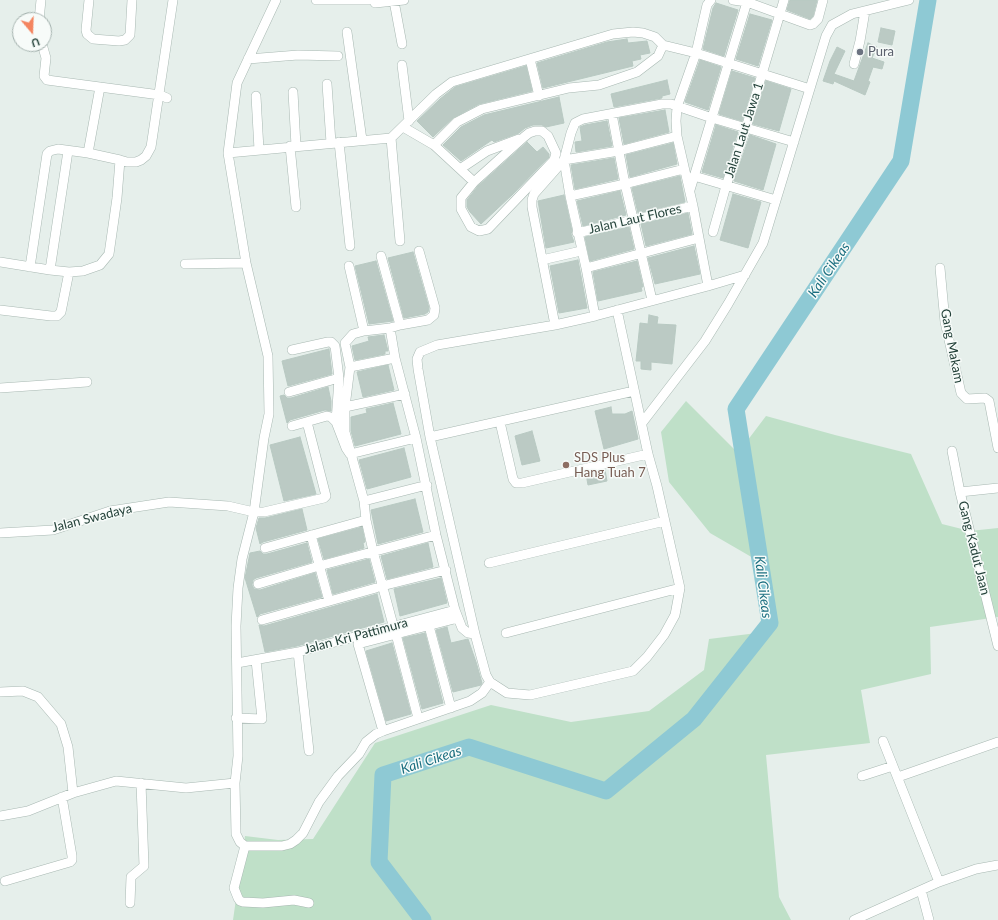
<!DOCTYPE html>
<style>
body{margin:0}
#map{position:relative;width:998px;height:920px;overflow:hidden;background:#e6efeb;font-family:Lato,sans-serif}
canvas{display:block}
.north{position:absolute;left:12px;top:12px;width:40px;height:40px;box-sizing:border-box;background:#f7fbf9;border:1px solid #a3b1ad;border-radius:50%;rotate:161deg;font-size:11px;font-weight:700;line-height:16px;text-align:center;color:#24423a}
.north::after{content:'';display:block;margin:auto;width:14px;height:18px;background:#f4845f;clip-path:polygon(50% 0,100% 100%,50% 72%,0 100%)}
</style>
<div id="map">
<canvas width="998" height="920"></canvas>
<div class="north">U</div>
</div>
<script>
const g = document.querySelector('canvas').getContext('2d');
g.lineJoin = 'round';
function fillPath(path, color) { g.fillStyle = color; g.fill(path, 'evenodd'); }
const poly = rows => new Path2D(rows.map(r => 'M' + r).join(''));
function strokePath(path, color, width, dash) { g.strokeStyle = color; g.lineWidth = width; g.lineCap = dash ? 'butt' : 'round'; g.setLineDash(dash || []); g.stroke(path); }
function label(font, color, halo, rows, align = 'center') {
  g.font = font + ' Lato,sans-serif'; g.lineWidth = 3; g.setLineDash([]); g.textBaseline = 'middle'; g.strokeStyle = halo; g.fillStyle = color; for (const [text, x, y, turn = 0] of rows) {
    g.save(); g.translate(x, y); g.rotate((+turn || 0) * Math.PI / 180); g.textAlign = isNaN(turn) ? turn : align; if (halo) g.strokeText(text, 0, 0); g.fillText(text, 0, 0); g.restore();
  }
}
const green = poly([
 [686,401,738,453,766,416,835,435,911,454,942,524,970,531,998,528,998,617,930,627,931,674,861,690,870,743,766,755,779,897,791,920,233,920,245,836,278,840,313,839,375,743,491,705,571,722,649,711,704,670,709,639,773,631,767,566,710,533,669,482,661,432]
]);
const river = poly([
 [423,920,379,862,383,775,469,747,606,791,694,719,770,623,736,409,901,161,928,0]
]);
const building = poly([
 [790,0,817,0,813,16,810,19,787,10,790,0],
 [716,3,738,10,724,56,703,49,713,8,716,3],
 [750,14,772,20,758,66,736,59,750,14],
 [881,28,895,31,892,45,878,42,881,28],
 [627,39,628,43,647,41,650,53,640,55,641,59,632,61,633,66,543,88,537,63,607,42,627,39],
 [868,43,877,47,872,58,884,62,882,69,873,67,868,81,870,82,865,95,834,81,833,84,823,81,830,61,837,47,845,51,834,74,854,81,868,43],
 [700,60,721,67,708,110,685,102,700,60],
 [526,66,532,91,479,104,453,118,433,137,417,121,440,99,455,87,526,66],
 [732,71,755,78,742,121,719,114,732,71],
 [667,80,670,94,662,96,662,98,614,107,611,94,667,80],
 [766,81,791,89,779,131,753,124,766,81],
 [559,97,564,123,546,127,542,125,533,125,525,128,519,133,494,142,492,140,461,161,443,145,461,127,484,115,559,97],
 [665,110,669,132,624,144,619,118,665,110],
 [607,121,612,146,576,152,575,142,582,141,580,127,585,125,607,121],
 [716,125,738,132,723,178,702,172,716,125],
 [750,135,776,144,763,190,734,181,750,135],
 [527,142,537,152,543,147,549,154,549,157,512,195,481,224,470,212,467,207,467,200,478,186,527,142],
 [673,143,677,164,630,177,626,155,673,143],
 [614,158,618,179,575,189,571,165,614,158],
 [680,176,685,202,638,213,632,188,680,176],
 [620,191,626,215,583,226,577,201,620,191],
 [733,194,761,202,748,248,720,240,733,194],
 [564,195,572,231,571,234,574,242,546,248,538,201,564,195],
 [688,213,692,234,646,246,641,224,688,213],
 [629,227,634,249,590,261,585,237,629,227],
 [694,246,700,274,655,284,648,258,694,246],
 [413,252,429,308,428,312,425,314,404,318,388,258,413,252],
 [578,260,587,308,559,313,550,266,578,260],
 [376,261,393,321,369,324,355,266,376,261],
 [637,261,643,287,641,287,642,291,598,301,593,272,637,261],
 [649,315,658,317,657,324,676,325,672,364,651,362,651,370,641,369,641,361,636,361,640,323,648,324,649,315],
 [384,335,388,351,385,351,385,354,355,360,352,346,369,341,368,337,384,335],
 [329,349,332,374,288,386,282,361,329,349],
 [388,365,394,390,363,397,357,372,388,365],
 [328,387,331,401,331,411,325,410,290,420,287,423,280,396,284,395,287,398,291,398,328,387],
 [393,403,401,434,355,446,351,431,351,417,367,413,366,409,393,403],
 [611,407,612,414,625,414,632,411,638,439,604,449,595,411,611,407],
 [532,431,540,461,522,465,515,436,532,431],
 [300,437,316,494,284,501,270,445,300,437],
 [404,448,411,477,367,489,359,460,404,448],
 [605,470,607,481,588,485,586,474,605,470],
 [415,499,423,532,378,544,371,510,415,499],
 [302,509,307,530,263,542,260,544,256,528,259,518,265,518,302,509],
 [362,527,365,542,363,543,364,548,324,559,318,539,362,527],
 [307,543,312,562,256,578,253,580,252,585,254,589,260,590,315,573,322,597,260,614,257,617,245,578,250,553,260,551,263,554,267,554,307,543],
 [428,543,433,567,387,579,381,556,428,543],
 [369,559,375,582,333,594,327,570,369,559],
 [441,578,447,603,400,616,394,589,441,578],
 [377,594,384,622,297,646,265,652,259,625,264,626,377,594],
 [447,627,451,643,468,639,476,662,482,683,481,685,453,692,436,630,447,627],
 [425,633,443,703,422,709,403,638,425,633],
 [392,643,411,714,386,721,366,651,392,643]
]);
const minor = poly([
 [89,0,86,30,87,34,93,39,119,41,125,40,130,35,132,0],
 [276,0,237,83,228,153,246,263,268,356,269,414,264,438,254,512,242,559,238,588,236,626,238,756,235,783,236,834,240,842,245,846,282,846,290,844,296,840,303,833,319,802,338,776,359,754,366,742,376,734,383,731,470,701,482,693,490,682],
 [316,0,369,0],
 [375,0,375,3,404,0],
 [733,0,747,2,810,25,813,24,818,19,823,0],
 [394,1,402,44],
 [39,20,41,0],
 [347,32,362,140],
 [42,44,46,58,44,76,47,80,160,95,167,98],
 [248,59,298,55,338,56],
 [530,59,539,96],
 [854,64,860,41,865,11],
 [402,65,409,121],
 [327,84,331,143],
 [293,92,296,146],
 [256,96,259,150],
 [612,114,625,184,652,300],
 [403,127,434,145,474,182],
 [535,131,542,131,548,136,556,153,554,160,488,229,479,231,471,227,461,209,461,198,474,182,524,137,529,133,535,131],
 [391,138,400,241],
 [339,142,350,246],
 [434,145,457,122,482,109,569,88,599,85,637,72,658,56,663,45],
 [290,146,296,207],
 [88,153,120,160],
 [228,153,391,138,436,94,452,82,613,34,633,32,643,33,655,37,663,45,696,53,810,89],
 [460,169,487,151,519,139],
 [694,176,776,200],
 [690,190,747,2],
 [570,196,625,184,684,169],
 [713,232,726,186,746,128,784,0],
 [577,233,693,206],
 [419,251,435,308,434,315,428,320,400,325,390,328,395,358,416,438,436,535,455,610,462,628,468,633,475,634],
 [381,256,400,325],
 [542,260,581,251],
 [0,262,50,270,69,272,83,271,100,265,109,254,117,198,120,160,127,162,136,162,141,160,146,156,151,147,173,0],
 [185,264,246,263],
 [349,266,364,331],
 [30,267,47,154,50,151,58,149,88,153,100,87],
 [586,268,699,238],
 [940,268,945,322,961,393,967,399,985,398,989,401,998,448],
 [50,270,68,151],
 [708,286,693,206,677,136,676,121,677,107,696,53,707,5,711,0],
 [0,310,51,316,57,316,61,312,69,272],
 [617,310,648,454,657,486,680,588,675,615,664,635,647,657,633,671,530,695,507,693,490,682,486,675,475,634,430,437,418,369,417,359,420,352,437,345,555,325,595,316,708,286,745,275],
 [595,316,586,268,570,196,564,160,571,133,575,123,583,119,662,104,671,104,712,118,794,142],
 [555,325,532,207,532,200,534,194,564,160,619,151,677,136],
 [390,328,364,331,353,334,345,343,350,367,345,407,345,432,364,501,366,520,373,551,393,625],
 [292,350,328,342,331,342,335,346,339,378,336,422],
 [350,367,395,358],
 [0,388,87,382],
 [289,392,339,378],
 [345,407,405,394],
 [500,422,513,479,516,483,522,483,648,454],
 [642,423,705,341,728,304,763,243,826,36,832,25,852,14,909,0],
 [292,426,327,416,331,417,336,422,346,448,350,454,416,438],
 [430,437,634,391],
 [952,451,960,492,998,646],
 [960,492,998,488],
 [364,501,427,485],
 [0,533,53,530,110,511,169,502,228,506,254,512,264,512,324,498,326,496,307,422],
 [311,535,329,601],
 [265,548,366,520],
 [489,563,665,521],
 [258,584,319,566,436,535],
 [382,586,446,570],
 [262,620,376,588],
 [429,626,451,708],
 [506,633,680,588],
 [396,634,418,718],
 [298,652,309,751],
 [237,663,298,652,455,610],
 [0,692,23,691,38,697,61,724,68,747,73,793],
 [236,718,262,719,256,660],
 [383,731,358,644,458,618],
 [883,741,939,882],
 [862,776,893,766],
 [898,777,998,742],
 [0,816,28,811,73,793,116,781,186,788,235,783],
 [245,846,234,888,238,898,240,901,243,902,263,903,294,900,309,903],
 [5,881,70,862,72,860,72,856,62,797],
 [921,890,929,920],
 [130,903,131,877,144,866,141,783],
 [854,920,939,882,976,869,998,865]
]);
const markers = [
 [860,52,4,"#6b7280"],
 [566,465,4,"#8d6e63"]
];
const worshipNames = [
 ["Pura",868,52]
];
const streetNames = [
 ["Jalan Laut Jawa 1",744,130,-72],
 ["Jalan Laut Flores",635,219,-13],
 ["Gang Makam",952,346,79],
 ["Jalan Swadaya",92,518,-14],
 ["Gang Kadut Jaan",974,548,76],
 ["Jalan Kri Pattimura",356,636,-15]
];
const educationNames = [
 ["SDS Plus",574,458],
 ["Hang Tuah 7",574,473]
];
const waterNames = [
 ["Kali Cikeas",829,270,-56],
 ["Kali Cikeas",763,587,83],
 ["Kali Cikeas",431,760,-18]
];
fillPath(green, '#bfe0c8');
strokePath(river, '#8ec9d4', 17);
fillPath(building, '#bbcac4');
strokePath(building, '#b8c9c2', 1);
strokePath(minor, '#a8b8b2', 10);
strokePath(minor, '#fff', 9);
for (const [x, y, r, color] of markers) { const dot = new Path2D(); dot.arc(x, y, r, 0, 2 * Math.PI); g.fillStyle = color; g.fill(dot); strokePath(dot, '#f7fbf9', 1.5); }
label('13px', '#5b616d', '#f7fbf9', worshipNames, 'left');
label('13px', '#24423a', '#f7fbf9', streetNames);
label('13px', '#785e54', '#f7fbf9', educationNames, 'left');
label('italic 14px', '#1c6f80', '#f7fbf9', waterNames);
</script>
